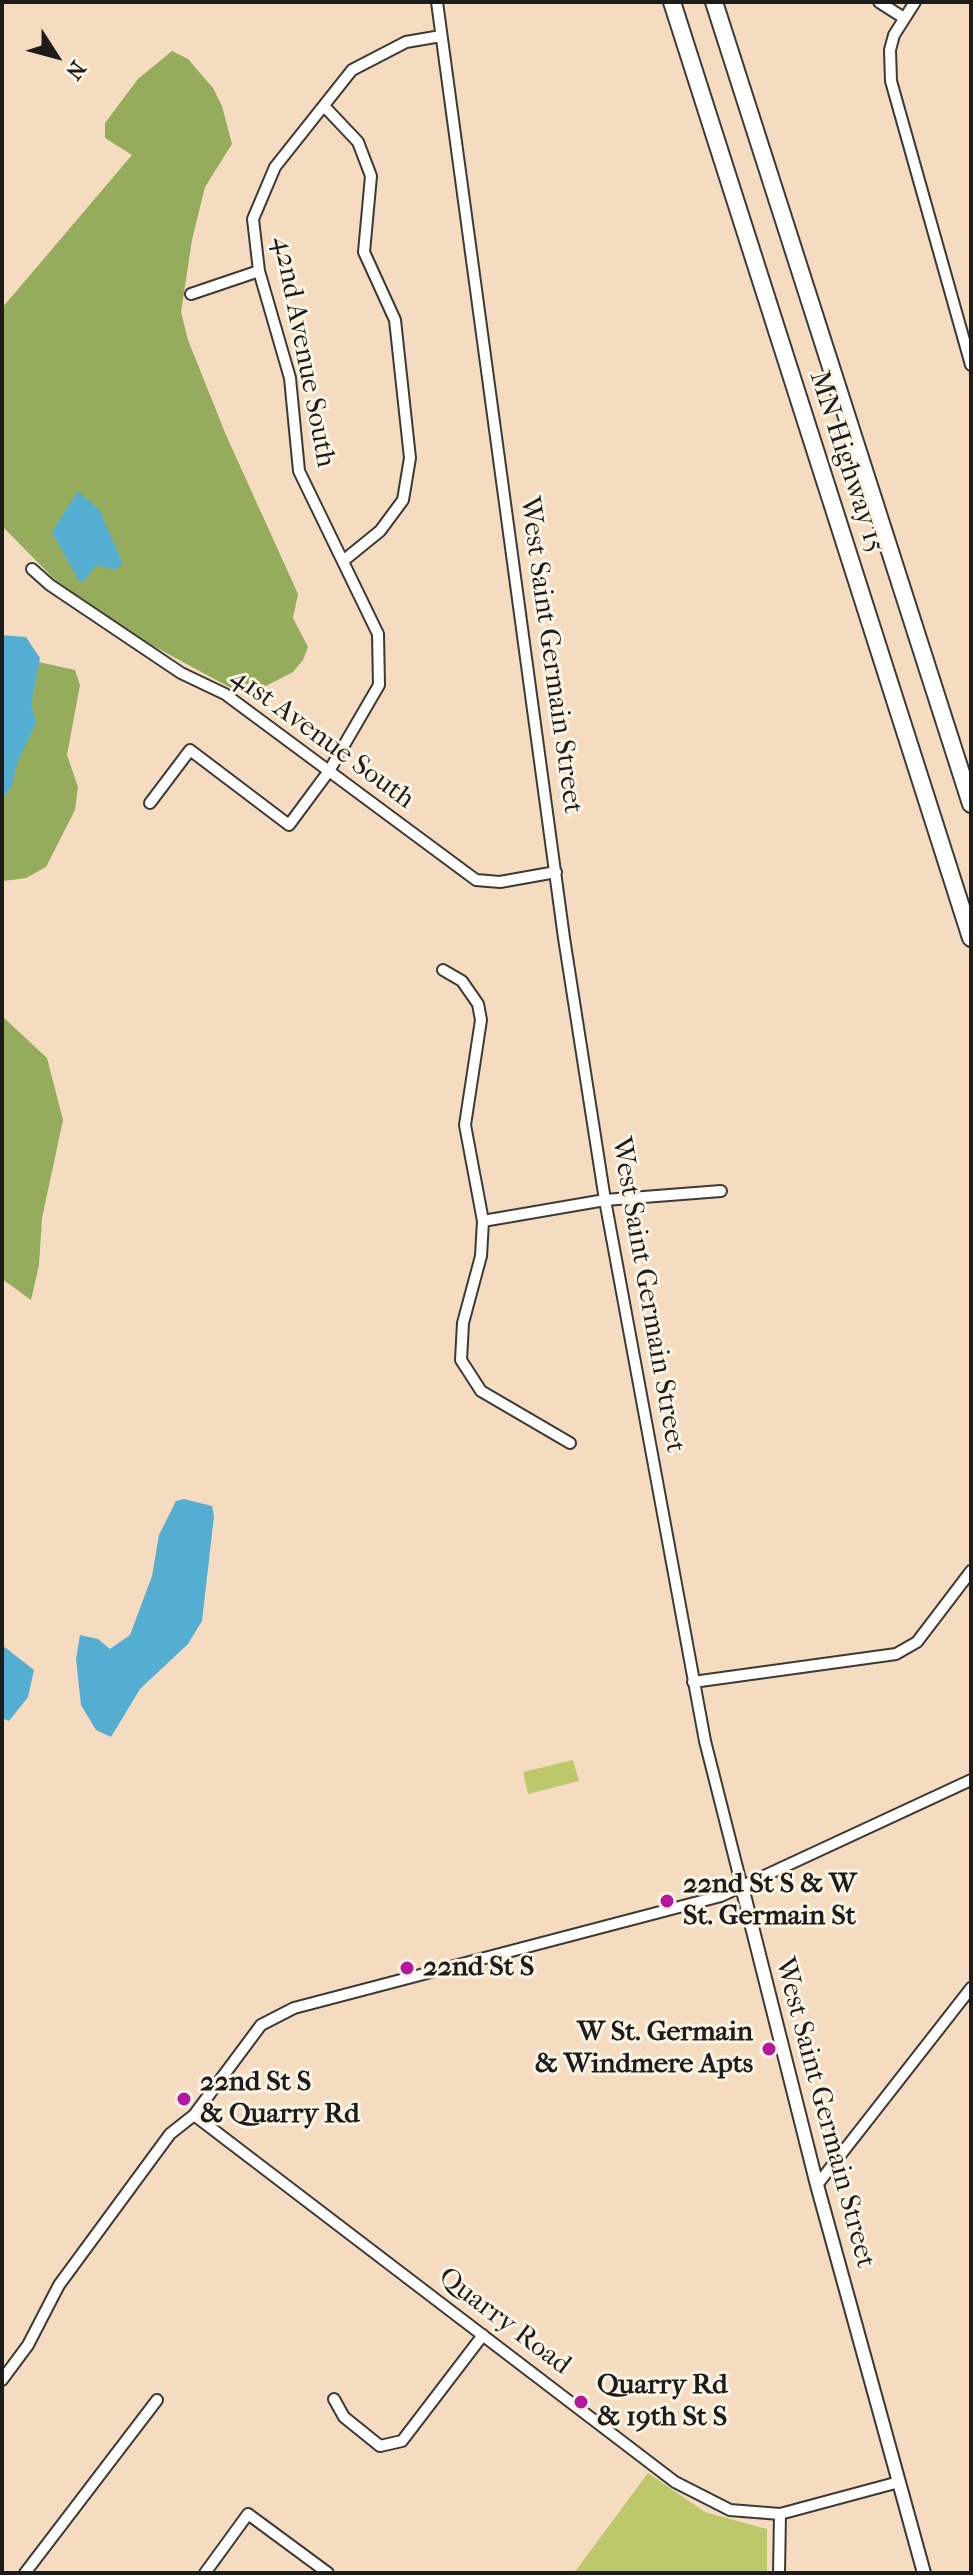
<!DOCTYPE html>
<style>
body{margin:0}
#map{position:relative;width:973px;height:2575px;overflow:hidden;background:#f5dcc0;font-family:"IM FELL French Canon",serif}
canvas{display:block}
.frame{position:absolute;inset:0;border:4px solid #1c1c1c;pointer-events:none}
.north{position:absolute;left:16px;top:16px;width:80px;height:80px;-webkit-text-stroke:6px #fcf5e5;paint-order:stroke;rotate:126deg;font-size:22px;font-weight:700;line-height:32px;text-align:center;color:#1c1c1c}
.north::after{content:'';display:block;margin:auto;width:28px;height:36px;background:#1c1c1c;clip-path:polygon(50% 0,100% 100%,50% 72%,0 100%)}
</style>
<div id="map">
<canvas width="973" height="2575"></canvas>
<div class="frame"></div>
<div class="north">N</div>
</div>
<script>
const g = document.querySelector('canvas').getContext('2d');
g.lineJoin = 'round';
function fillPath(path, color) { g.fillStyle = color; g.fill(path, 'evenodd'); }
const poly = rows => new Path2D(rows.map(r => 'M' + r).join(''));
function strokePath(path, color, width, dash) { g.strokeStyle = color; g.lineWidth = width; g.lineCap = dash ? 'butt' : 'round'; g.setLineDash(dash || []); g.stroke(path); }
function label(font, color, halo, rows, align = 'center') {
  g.font = font + ' "IM FELL French Canon",serif'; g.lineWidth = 6; g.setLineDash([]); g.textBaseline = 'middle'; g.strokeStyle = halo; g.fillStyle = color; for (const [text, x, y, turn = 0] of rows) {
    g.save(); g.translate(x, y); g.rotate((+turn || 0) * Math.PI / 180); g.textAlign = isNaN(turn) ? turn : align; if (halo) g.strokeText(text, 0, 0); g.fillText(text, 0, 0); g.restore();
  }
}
const green = poly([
 [573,1760,579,1781,528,1794,523,1772],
 [648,2473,705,2512,767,2529,767,2573,574,2573]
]);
const forest = poly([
 [172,51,188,59,213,88,222,106,232,144,205,187,192,240,181,312,188,340,226,435,298,594,293,618,308,647,303,660,293,672,254,692,231,688,144,641,67,592,2,526,2,308,132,155,105,138,105,123,138,79],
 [2,654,75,670,80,685,67,755,78,787,75,810,46,867,26,878,3,881],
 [2,1016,47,1058,63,1120,42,1218,39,1265,31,1300,2,1279]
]);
const water = poly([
 [78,491,100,511,122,562,119,568,112,569,96,565,84,581,79,581,52,532],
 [2,635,26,637,40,658,31,704,36,723,18,761,11,788,2,798],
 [184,1499,212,1506,214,1516,202,1621,188,1644,140,1689,111,1737,96,1730,81,1705,76,1659,80,1635,98,1639,110,1649,130,1635,152,1576,159,1535,176,1501],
 [2,1645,34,1670,28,1697,9,1721,2,1718]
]);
const minor = poly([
 [437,2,564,938,605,1200,705,1741,742,1887],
 [879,2,904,18],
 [915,2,894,35,890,50,891,81,971,365],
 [324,106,358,142,371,176,364,252,395,320,410,458,403,500,380,531,343,561],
 [191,294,259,271],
 [32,569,50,585,181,673,225,694,476,880,500,882,556,872],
 [150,803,190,750,289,825,329,771,379,685,378,634,299,471,290,378,259,271,253,219,275,167,352,70,406,42,441,36],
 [443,970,462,981,478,1004,481,1020,465,1125,483,1221,481,1256,463,1323,461,1360,481,1391,570,1443],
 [483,1221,605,1200,721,1191],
 [693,1682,896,1654,917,1642,971,1571],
 [194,2115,675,2482,730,2510,780,2514,899,2482],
 [817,2185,971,1988],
 [2,2380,28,2345,59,2285,170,2134,194,2115,261,2025,294,2008,721,1896,971,1780],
 [334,2399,344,2417,380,2446,402,2441,483,2335],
 [25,2573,157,2400],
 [205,2573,248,2514,328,2573],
 [779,2573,780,2514]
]);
const major = poly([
 [742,1887,817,2185,924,2573]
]);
const highway = poly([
 [672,2,971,938],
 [714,2,971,804]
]);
const markers = [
 [667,1901,8,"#b5179e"],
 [407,1968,8,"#b5179e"],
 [769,2049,8,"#b5179e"],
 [184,2099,8,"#b5179e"],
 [581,2402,8,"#b5179e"]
];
const streetNames = [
 ["42nd Avenue South",303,352,79],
 ["MN Highway 15",846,462,72],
 ["West Saint Germain Street",550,655,82],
 ["41st Avenue South",322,739,36],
 ["West Saint Germain Street",647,1295,80],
 ["West Saint Germain Street",824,2113,75],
 ["Quarry Road",504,2322,37]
];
const poiNames = [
 ["22nd St S & W",683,1885],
 ["St. Germain St",683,1917],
 ["22nd St S",423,1968],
 ["W St. Germain",753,2033,"right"],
 ["& Windmere Apts",753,2065,"right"],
 ["22nd St S",200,2083],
 ["& Quarry Rd",200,2115],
 ["Quarry Rd",597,2386],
 ["& 19th St S",597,2418]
];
fillPath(green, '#bcc869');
fillPath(forest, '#95ac5d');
fillPath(water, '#54aed2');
strokePath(minor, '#3d3935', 14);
strokePath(major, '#3d3935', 16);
strokePath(highway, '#3d3935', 20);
strokePath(minor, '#fff', 10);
strokePath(major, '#fff', 12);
strokePath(highway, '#fff', 16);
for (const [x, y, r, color] of markers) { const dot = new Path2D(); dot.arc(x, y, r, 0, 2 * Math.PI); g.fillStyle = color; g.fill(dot); strokePath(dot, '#fcf5e5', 3); }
label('28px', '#1c1c1c', '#fcf5e5', streetNames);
label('bold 28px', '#1c1c1c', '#fcf5e5', poiNames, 'left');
</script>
